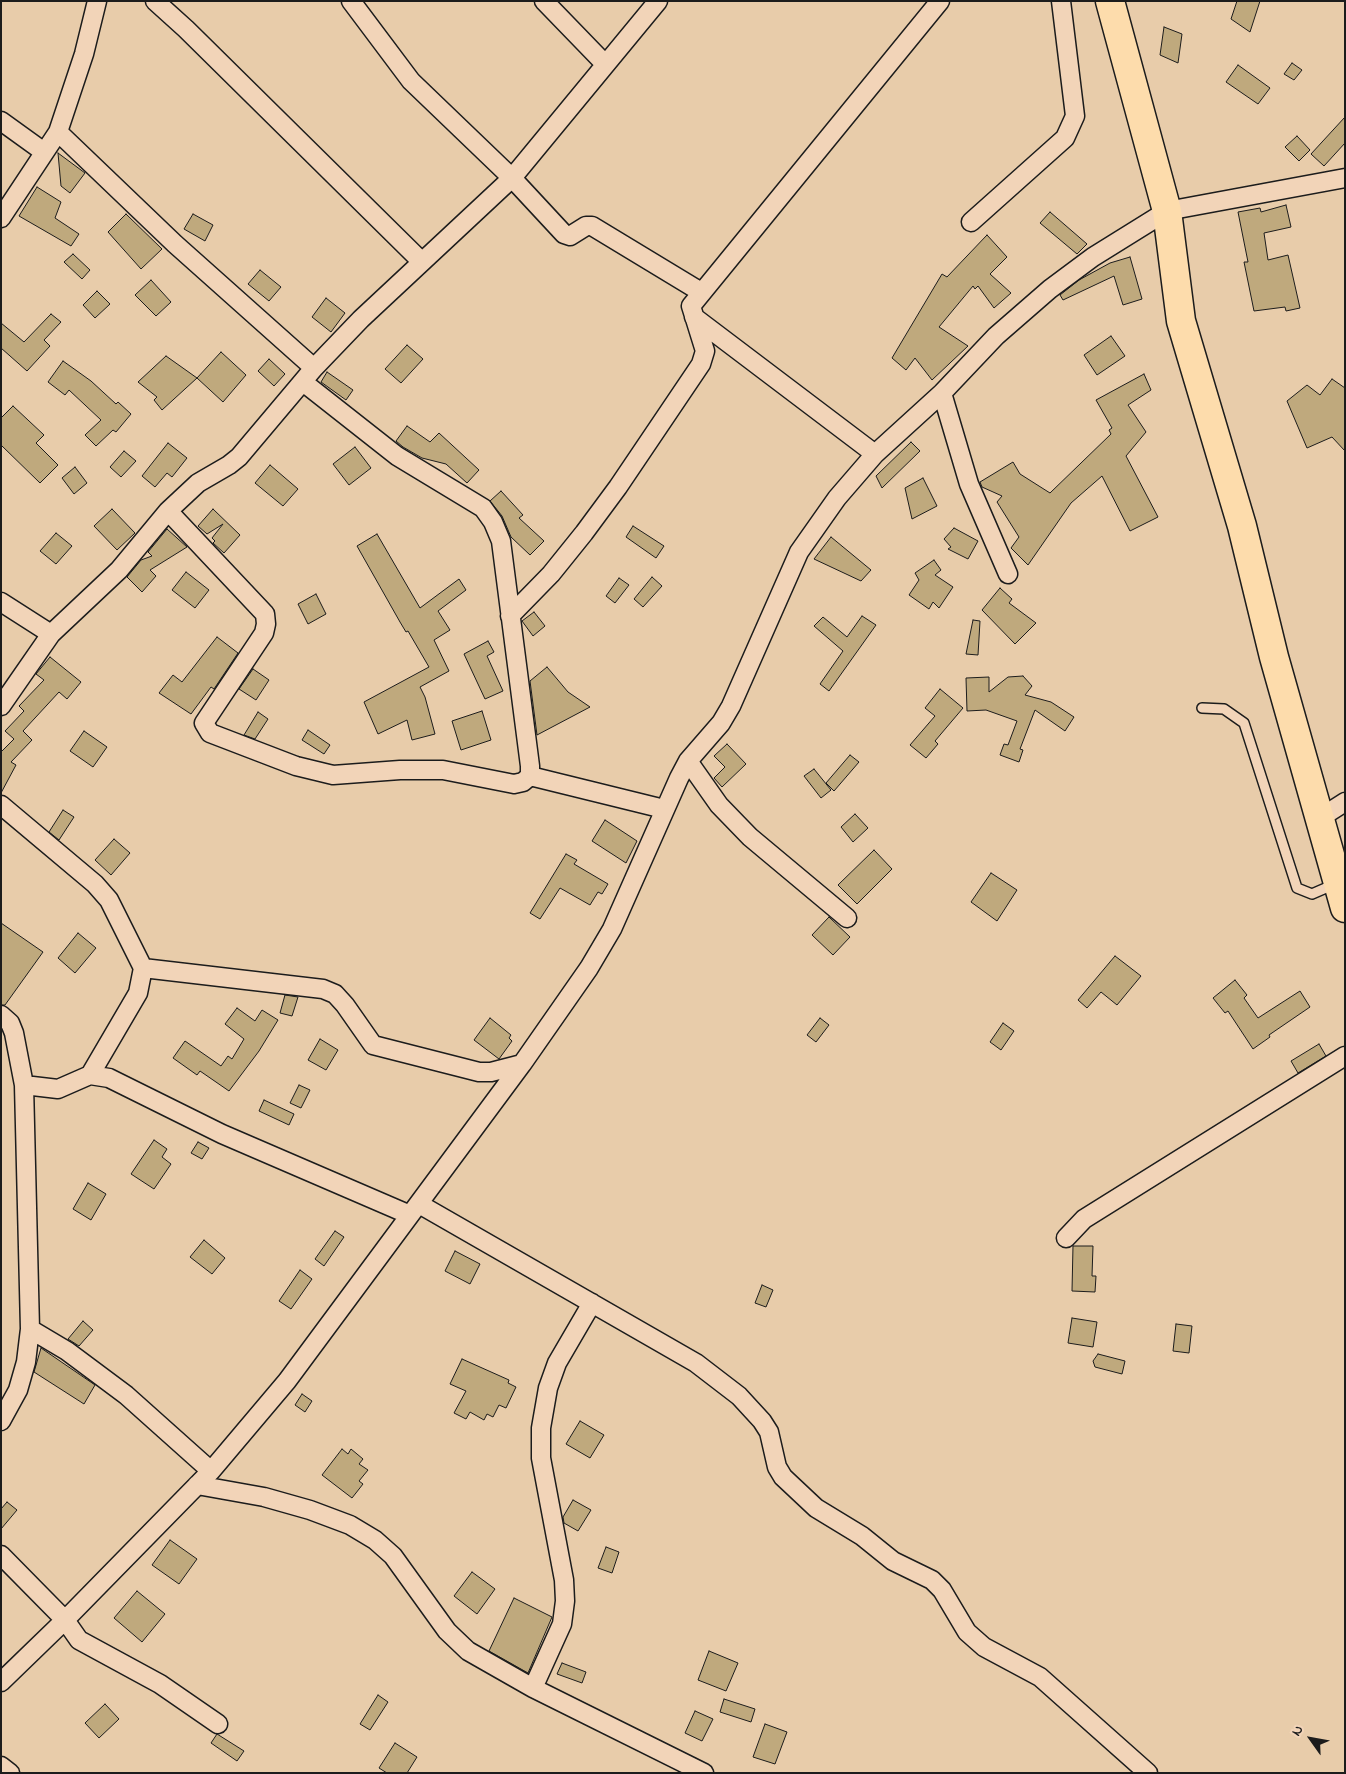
<!DOCTYPE html>
<style>
body{margin:0}
#map{position:relative;width:1346px;height:1774px;overflow:hidden;background:#e8ccaa;font-family:"Indie Flower",sans-serif}
canvas{display:block}
.frame{position:absolute;inset:0;border:2px solid #1c1c1c;pointer-events:none}
.north{position:absolute;left:1286px;top:1714px;width:50px;height:50px;-webkit-text-stroke:4px #f2d4b8;paint-order:stroke;rotate:302deg;font-size:14px;font-weight:700;line-height:20px;text-align:center;color:#1c1c1c}
.north::after{content:'';display:block;margin:auto;width:18px;height:22px;background:#1c1c1c;clip-path:polygon(50% 0,100% 100%,50% 72%,0 100%)}
</style>
<div id="map">
<canvas width="1346" height="1774"></canvas>
<div class="frame"></div>
<div class="north">N</div>
</div>
<script>
const g = document.querySelector('canvas').getContext('2d');
g.lineJoin = 'round';
function fillPath(path, color) { g.fillStyle = color; g.fill(path, 'evenodd'); }
const poly = rows => new Path2D(rows.map(r => 'M' + r).join(''));
function strokePath(path, color, width, dash) { g.strokeStyle = color; g.lineWidth = width; g.lineCap = dash ? 'butt' : 'round'; g.setLineDash(dash || []); g.stroke(path); }
const building = poly([
 [1237,1,1260,1,1250,32,1231,19,1237,1],
 [1164,27,1182,34,1178,63,1160,55,1164,27],
 [1292,63,1302,70,1294,80,1284,74,1292,63],
 [1238,65,1270,88,1258,104,1226,82,1238,65],
 [1345,117,1345,143,1324,166,1311,154,1345,117],
 [1297,136,1310,150,1299,161,1285,147,1297,136],
 [58,153,85,173,70,193,61,186,58,153],
 [37,187,61,202,55,218,79,234,71,246,19,216,37,187],
 [1286,205,1291,227,1264,233,1268,260,1288,255,1300,308,1286,311,1285,307,1254,311,1244,262,1248,262,1238,212,1260,208,1261,212,1286,205],
 [1050,212,1087,244,1077,254,1040,223,1050,212],
 [126,214,162,249,141,269,108,232,126,214],
 [193,214,213,225,205,241,184,229,193,214],
 [987,235,1007,257,990,274,1011,293,994,308,978,286,975,289,973,286,939,327,968,346,932,380,915,358,906,370,892,358,942,274,947,277,987,235],
 [73,254,90,270,82,279,64,262,73,254],
 [1130,257,1142,299,1123,305,1114,276,1063,300,1060,295,1079,280,1110,263,1130,257],
 [260,270,281,287,269,301,248,284,260,270],
 [151,280,171,302,156,316,135,295,151,280],
 [97,291,110,304,95,318,83,305,97,291],
 [326,298,345,313,331,332,312,317,326,298],
 [51,314,61,322,44,340,50,346,27,371,1,348,1,323,24,342,51,314],
 [1111,336,1125,356,1097,375,1084,355,1111,336],
 [407,345,423,359,401,383,385,369,407,345],
 [221,352,246,375,223,402,197,378,221,352],
 [166,356,197,378,162,410,154,400,157,397,138,382,166,356],
 [269,359,285,374,274,386,258,371,269,359],
 [63,361,91,381,116,404,118,402,131,414,116,432,113,430,96,446,85,435,101,420,69,390,65,395,48,382,63,361],
 [327,372,353,390,346,400,321,382,327,372],
 [1144,374,1151,390,1128,405,1146,432,1126,456,1158,517,1130,531,1102,476,1071,503,1028,565,1011,548,1019,537,997,502,1002,496,982,487,980,482,1013,462,1020,474,1050,493,1111,434,1109,430,1112,428,1096,400,1144,374],
 [1332,379,1345,388,1345,451,1332,437,1307,448,1287,401,1307,385,1320,395,1332,379],
 [13,406,44,435,36,443,58,465,40,483,1,445,1,418,13,406],
 [407,426,430,442,439,433,479,470,467,483,446,464,422,458,403,447,396,441,407,426],
 [911,442,920,451,882,488,876,476,911,442],
 [168,443,187,458,172,477,167,473,155,487,142,476,168,443],
 [355,447,371,468,349,485,333,464,355,447],
 [124,451,136,461,121,477,110,467,124,451],
 [270,465,298,489,283,506,255,483,270,465],
 [75,467,87,483,74,494,62,478,75,467],
 [923,478,937,506,912,519,905,488,923,478],
 [501,491,523,515,519,518,544,541,530,555,511,537,502,516,490,501,501,491],
 [112,509,135,533,117,550,94,526,112,509],
 [213,509,240,535,224,553,213,543,215,541,212,538,223,524,207,534,198,526,213,509],
 [633,526,664,546,656,558,626,537,633,526],
 [954,528,978,541,968,559,948,549,951,547,944,539,954,528],
 [167,529,187,547,150,570,156,576,142,592,127,577,141,560,152,556,148,552,167,529],
 [56,533,72,546,56,564,40,551,56,533],
 [377,534,420,608,459,579,466,590,438,611,450,630,434,640,449,671,420,687,425,697,435,734,412,740,407,720,378,734,364,702,429,667,408,631,406,632,400,622,357,546,377,534],
 [831,537,871,570,861,581,814,559,831,537],
 [934,560,941,570,935,575,953,587,939,608,933,602,929,609,909,595,919,580,915,573,934,560],
 [186,572,209,590,195,608,172,590,186,572],
 [652,577,662,586,643,607,634,599,652,577],
 [619,578,629,585,615,603,606,596,619,578],
 [1000,588,1012,599,1009,603,1036,623,1015,644,982,610,1000,588],
 [316,594,326,614,308,624,298,604,316,594],
 [534,612,545,626,533,636,522,621,534,612],
 [862,616,876,625,829,691,820,684,843,651,814,626,823,617,847,637,862,616],
 [973,620,980,621,978,655,966,654,973,620],
 [217,637,238,653,214,689,211,687,191,714,159,693,173,675,182,682,217,637],
 [488,641,494,652,487,656,503,691,485,699,464,654,488,641],
 [50,657,81,682,67,699,59,692,23,731,32,740,11,762,16,765,1,793,1,752,14,739,5,731,24,711,19,706,44,680,36,674,50,657],
 [547,667,568,692,590,707,537,735,530,681,547,667],
 [253,669,269,680,256,700,239,689,253,669],
 [1023,676,1032,686,1025,695,1051,702,1074,717,1065,731,1035,710,1020,749,1023,750,1019,762,1000,755,1004,744,1008,745,1017,721,986,710,967,711,966,678,989,677,989,692,1008,677,1023,676],
 [940,689,963,708,935,741,938,744,926,758,910,745,935,716,925,708,940,689],
 [482,711,491,740,461,750,452,721,482,711],
 [258,712,268,719,255,739,244,735,258,712],
 [308,730,330,745,324,754,302,740,308,730],
 [84,731,107,747,93,767,70,751,84,731],
 [727,744,746,764,722,787,714,778,725,767,714,756,727,744],
 [850,755,859,762,834,791,826,783,850,755],
 [814,769,831,790,821,798,804,776,814,769],
 [63,810,74,817,59,840,49,832,63,810],
 [855,814,868,828,853,842,841,827,855,814],
 [605,820,637,841,626,863,592,841,605,820],
 [114,839,130,853,111,875,95,860,114,839],
 [874,850,892,869,857,904,838,885,874,850],
 [566,854,577,860,574,864,608,884,602,894,598,892,590,905,560,888,540,919,530,913,566,854],
 [991,873,1017,890,997,921,971,902,991,873],
 [829,917,850,937,833,955,812,935,829,917],
 [1,923,43,952,5,1005,1,1005,1,923],
 [78,933,96,948,75,973,58,958,78,933],
 [1115,956,1141,976,1117,1005,1101,992,1087,1008,1078,1000,1115,956],
 [1235,980,1247,995,1244,998,1258,1018,1300,991,1310,1007,1269,1035,1270,1037,1253,1049,1228,1011,1225,1013,1213,998,1235,980],
 [285,995,298,997,292,1016,280,1013,285,995],
 [237,1008,255,1021,262,1010,278,1020,259,1051,229,1091,200,1071,197,1075,173,1058,185,1041,221,1066,228,1056,232,1059,244,1039,225,1024,237,1008],
 [490,1018,511,1035,509,1038,512,1041,499,1059,474,1040,490,1018],
 [820,1018,829,1025,816,1042,807,1035,820,1018],
 [1003,1023,1014,1031,1001,1050,990,1042,1003,1023],
 [320,1039,338,1050,326,1070,308,1060,320,1039],
 [1319,1044,1326,1056,1298,1073,1291,1061,1319,1044],
 [299,1085,310,1090,301,1108,290,1103,299,1085],
 [264,1100,294,1114,289,1125,259,1111,264,1100],
 [154,1140,167,1149,162,1157,171,1164,154,1189,131,1174,154,1140],
 [198,1142,209,1148,202,1159,191,1153,198,1142],
 [88,1183,106,1194,91,1220,73,1209,88,1183],
 [335,1231,344,1237,324,1266,315,1259,335,1231],
 [204,1240,225,1258,212,1274,190,1257,204,1240],
 [1073,1246,1093,1246,1092,1276,1096,1276,1095,1292,1072,1291,1073,1246],
 [455,1251,480,1264,470,1284,445,1271,455,1251],
 [300,1270,312,1279,291,1309,279,1301,300,1270],
 [762,1285,773,1290,766,1307,755,1303,762,1285],
 [1072,1318,1097,1322,1093,1347,1068,1343,1072,1318],
 [83,1321,93,1330,79,1346,68,1339,83,1321],
 [1176,1324,1192,1326,1189,1353,1173,1351,1176,1324],
 [41,1348,95,1385,84,1404,34,1372,41,1348],
 [1098,1354,1125,1361,1122,1374,1095,1367,1093,1361,1098,1354],
 [462,1359,509,1380,508,1383,516,1387,506,1408,499,1405,493,1417,487,1414,484,1420,470,1412,466,1419,454,1413,466,1391,450,1384,462,1359],
 [302,1394,312,1401,305,1412,295,1405,302,1394],
 [580,1421,604,1435,590,1458,566,1444,580,1421],
 [342,1449,348,1454,351,1449,363,1459,359,1464,368,1470,359,1481,363,1484,352,1498,322,1475,342,1449],
 [573,1500,591,1510,578,1531,564,1523,563,1517,573,1500],
 [7,1502,17,1510,1,1529,1,1509,7,1502],
 [170,1540,197,1559,179,1584,152,1565,170,1540],
 [606,1547,619,1552,612,1573,598,1568,606,1547],
 [472,1572,495,1589,477,1614,454,1596,472,1572],
 [137,1591,165,1614,142,1642,114,1618,137,1591],
 [514,1598,552,1617,528,1673,489,1651,514,1598],
 [709,1651,738,1663,726,1691,698,1680,709,1651],
 [562,1663,586,1672,582,1683,557,1674,562,1663],
 [378,1695,388,1702,370,1730,360,1724,378,1695],
 [724,1699,755,1709,751,1722,720,1712,724,1699],
 [105,1704,119,1719,99,1738,85,1723,105,1704],
 [695,1711,713,1719,702,1741,685,1733,695,1711],
 [765,1724,787,1732,775,1764,753,1757,765,1724],
 [217,1734,244,1751,237,1761,211,1743,217,1734],
 [395,1743,417,1757,407,1773,387,1773,379,1768,395,1743]
]);
const lane = poly([
 [1202,708,1224,709,1244,723,1297,888,1312,894,1335,884]
]);
const street = poly([
 [155,1,186,29,422,262],
 [351,1,411,81,512,178,564,234,570,236,586,226,592,226,701,292],
 [544,1,605,64],
 [1,121,44,152],
 [58,132,175,244,314,368],
 [1,218,58,132,84,54,97,1],
 [971,222,1065,138,1075,116,1061,1],
 [694,317,875,454],
 [942,393,969,484,1008,574],
 [168,511,265,614,266,624,264,633,204,723,210,733,296,766,333,775,400,770,443,770,514,784,523,782,530,776,530,766,501,541,493,522,483,508,397,456,303,382],
 [1,602,51,634],
 [510,616,551,574,584,533,618,487,701,364,705,351,691,306,940,1],
 [1,706,51,634,119,570,168,511,198,483,229,465,239,457,314,368,361,319,512,178,658,1],
 [688,761,719,805,750,837,847,918],
 [530,776,664,809],
 [1,805,95,884,109,900,143,968,138,993,90,1075],
 [1320,818,1345,802],
 [143,968,323,989,335,994,345,1005,373,1045,479,1072,491,1072,522,1064],
 [1,1015,10,1023,14,1033,24,1085,30,1329,26,1362,18,1390,1,1421],
 [24,1085,58,1089,90,1075,109,1078,222,1134,410,1215],
 [419,1204,696,1363,739,1396,762,1421,769,1432,777,1467,783,1477,816,1508,862,1536,893,1561,932,1580,942,1590,967,1632,984,1647,1040,1677,1148,1773],
 [1066,1238,1084,1219,1345,1056],
 [30,1329,67,1351,126,1395,211,1471],
 [197,1485,264,1497,310,1510,350,1525,375,1540,393,1556,447,1631,468,1651,533,1688,704,1773],
 [1,1555,65,1620,79,1640,160,1684,218,1724],
 [1,1682,65,1620,211,1471,287,1381,522,1064,589,968,612,929,679,778,688,761,721,723,731,706,799,552,837,498,875,454,942,393,996,336,1050,289,1093,257,1167,211,1345,178],
 [533,1688,562,1624,565,1601,564,1580,541,1458,541,1428,548,1388,557,1363,592,1303],
 [1,1766,10,1773]
]);
const primary = poly([
 [1110,1,1167,211,1181,321,1242,526,1274,657,1345,908]
]);
fillPath(building, '#bfa97d');
strokePath(building, '#1c1c1c', 1);
strokePath(lane, '#1c1c1c', 12);
strokePath(street, '#1c1c1c', 21);
strokePath(primary, '#1c1c1c', 31);
strokePath(lane, '#f2d4b8', 9);
strokePath(street, '#f2d4b8', 18);
strokePath(primary, '#fddcac', 28);
</script>
